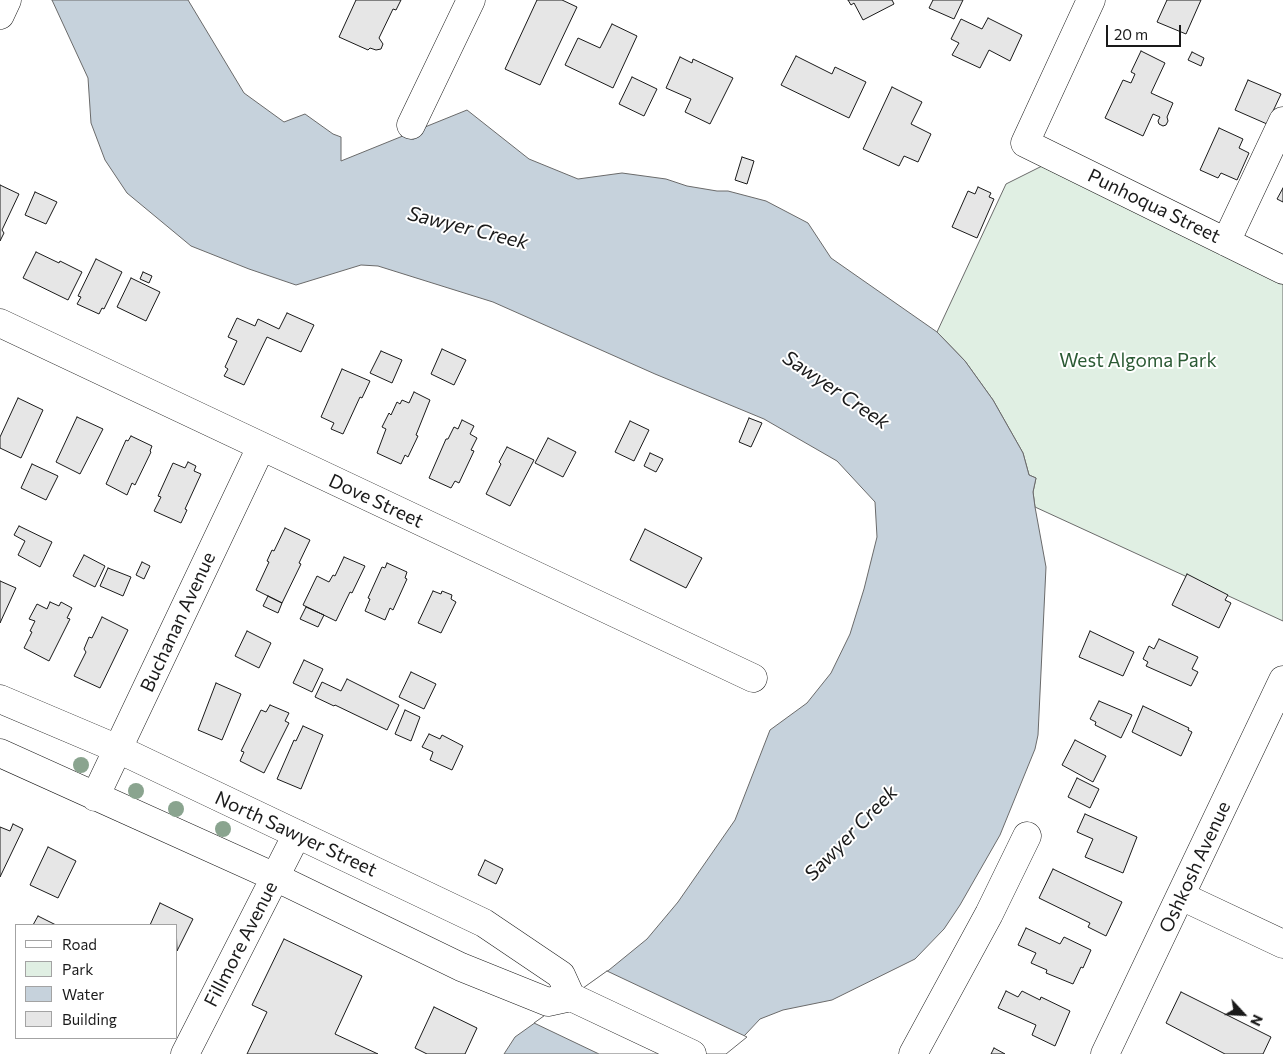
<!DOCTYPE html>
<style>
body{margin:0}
#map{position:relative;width:1283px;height:1054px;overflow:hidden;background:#fff;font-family:Commissioner,sans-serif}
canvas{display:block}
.legend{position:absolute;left:15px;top:924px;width:162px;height:115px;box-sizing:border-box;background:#fff;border:1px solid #a3a3a3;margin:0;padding:6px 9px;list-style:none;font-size:15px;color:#1a1a1a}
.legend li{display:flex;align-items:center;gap:10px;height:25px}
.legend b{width:25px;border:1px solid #a3a3a3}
.north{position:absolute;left:1218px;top:989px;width:50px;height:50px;-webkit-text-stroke:4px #fff;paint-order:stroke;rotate:115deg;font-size:14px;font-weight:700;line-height:20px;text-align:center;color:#1a1a1a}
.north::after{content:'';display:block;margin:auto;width:18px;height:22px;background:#1a1a1a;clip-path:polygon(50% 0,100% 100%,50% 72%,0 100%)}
.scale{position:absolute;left:1106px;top:25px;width:75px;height:22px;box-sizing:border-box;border:2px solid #1a1a1a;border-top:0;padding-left:6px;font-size:15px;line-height:18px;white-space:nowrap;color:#1a1a1a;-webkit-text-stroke:4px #fff;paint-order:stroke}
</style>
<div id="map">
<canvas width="1283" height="1054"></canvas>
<ul class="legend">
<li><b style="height:6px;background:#fff"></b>Road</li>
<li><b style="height:14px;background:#e0efe3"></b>Park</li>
<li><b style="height:14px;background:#c6d2dc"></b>Water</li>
<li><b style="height:14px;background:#e6e6e6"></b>Building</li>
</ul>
<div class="north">N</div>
<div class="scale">20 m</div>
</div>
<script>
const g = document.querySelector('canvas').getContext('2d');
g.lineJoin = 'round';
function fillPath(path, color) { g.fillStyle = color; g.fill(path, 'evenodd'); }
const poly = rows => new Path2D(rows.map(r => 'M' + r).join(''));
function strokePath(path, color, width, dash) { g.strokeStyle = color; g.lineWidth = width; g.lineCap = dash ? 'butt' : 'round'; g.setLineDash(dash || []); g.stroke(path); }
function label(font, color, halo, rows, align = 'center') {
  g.font = font + ' Commissioner,sans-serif'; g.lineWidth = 4; g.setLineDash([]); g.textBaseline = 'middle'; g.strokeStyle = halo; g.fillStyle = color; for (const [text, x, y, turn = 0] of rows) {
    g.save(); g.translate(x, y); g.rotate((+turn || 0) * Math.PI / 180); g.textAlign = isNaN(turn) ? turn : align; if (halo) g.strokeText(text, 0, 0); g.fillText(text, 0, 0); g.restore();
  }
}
const green = poly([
 [1056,159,1283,270,1283,621,1035,507,1033,492,1036,478,1029,475,1023,453,993,400,965,361,937,332,1006,184,1056,159]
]);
const water = poly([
 [52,0,188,0,244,93,284,122,305,114,333,134,341,137,341,161,467,110,529,159,578,179,622,173,666,179,687,186,717,191,728,191,766,201,808,223,831,258,937,332,965,361,993,400,1023,453,1029,475,1036,478,1033,492,1035,507,1046,567,1038,735,1035,749,1000,835,960,905,944,929,915,959,832,1000,783,1010,760,1019,745,1035,722,1054,504,1054,515,1037,609,970,647,939,678,902,735,820,770,730,807,703,831,673,850,634,864,589,877,537,875,502,837,461,764,419,655,374,493,302,378,266,361,265,296,285,249,269,191,246,127,193,105,160,91,123,88,78,52,0]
]);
const pier = poly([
 [607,971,747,1037,726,1054,599,1054,534,1023,607,971]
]);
const building = poly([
 [356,0,401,0,396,10,393,9,379,38,383,44,381,49,376,50,370,48,368,50,339,37,356,0],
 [537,0,562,0,577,7,540,85,505,69,537,0],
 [848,0,892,0,894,4,863,20,854,3,851,5,848,0],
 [933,0,963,0,954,19,929,8,933,0],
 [1167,0,1201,0,1186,34,1157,22,1167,0],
 [988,18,1022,35,1010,61,989,50,980,68,952,55,959,43,951,39,961,19,982,29,988,18],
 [612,24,637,36,613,88,565,65,578,38,600,48,612,24],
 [1141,51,1165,63,1151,93,1173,103,1167,117,1168,121,1166,125,1163,126,1159,124,1158,121,1160,117,1153,114,1143,136,1105,118,1123,80,1131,83,1135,74,1131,72,1141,51],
 [1192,52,1204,58,1201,66,1188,60,1192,52],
 [796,56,832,74,835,67,866,82,849,118,781,85,796,56],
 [680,57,692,63,693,59,733,78,710,124,685,112,691,99,666,88,680,57],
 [632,77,657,89,644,116,619,104,632,77],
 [1248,80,1281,94,1267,124,1235,110,1248,80],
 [892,87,922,102,911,124,931,134,918,162,904,156,899,166,863,149,892,87],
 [1219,128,1243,139,1239,148,1249,153,1237,180,1221,173,1218,178,1200,170,1219,128],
 [742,157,754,161,747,184,735,180,742,157],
 [0,185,19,194,2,230,4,233,0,241,0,185],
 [978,187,991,193,989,197,994,199,977,238,952,227,968,191,975,194,978,187],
 [1283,188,1283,202,1277,199,1283,188],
 [35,192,57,202,46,224,25,215,35,192],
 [36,252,59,263,60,261,82,272,68,300,23,278,36,252],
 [96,259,122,272,104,309,102,308,99,314,77,304,81,297,78,296,96,259],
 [143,272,152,276,149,283,140,279,143,272],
 [131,278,160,292,146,321,117,307,131,278],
 [287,313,314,325,301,352,267,337,244,385,224,376,228,369,225,367,237,341,228,337,237,318,255,326,258,319,279,329,287,313],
 [442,349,466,360,454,385,431,374,442,349],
 [381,351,402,360,392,383,370,373,381,351],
 [342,369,370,381,362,398,360,397,343,434,331,429,334,423,321,417,342,369],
 [414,392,430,400,416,435,418,436,408,457,405,455,401,464,377,453,386,429,382,427,389,413,391,415,397,402,400,404,402,400,409,403,414,392],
 [18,398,43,410,21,458,0,448,0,437,18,398],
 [77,417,103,429,80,474,56,462,77,417],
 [749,418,762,423,751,447,739,442,749,418],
 [462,420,474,426,470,434,477,438,471,450,474,451,459,483,455,481,451,488,429,478,446,439,448,439,454,427,458,429,462,420],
 [630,421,649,430,634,461,615,452,630,421],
 [131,436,152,446,150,451,151,452,135,485,132,483,127,495,106,484,126,440,128,441,131,436],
 [548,438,576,452,563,477,535,463,548,438],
 [507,447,534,460,510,506,486,494,501,464,499,462,507,447],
 [650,453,663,459,656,472,644,466,650,453],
 [188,462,196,466,194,471,201,474,185,509,187,510,181,523,154,511,161,497,158,496,173,463,185,468,188,462],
 [32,464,58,476,46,500,21,488,32,464],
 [19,526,52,542,40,567,18,555,25,541,14,535,19,526],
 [285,528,310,540,299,563,301,564,282,603,256,590,269,562,267,561,272,550,274,551,285,528],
 [645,529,702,558,686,588,630,560,645,529],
 [84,555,105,566,95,587,73,576,84,555],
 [344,557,365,566,352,593,350,592,336,621,303,605,317,576,329,582,333,575,335,576,344,557],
 [142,562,150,566,144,579,136,575,142,562],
 [387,563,407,572,405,578,407,579,393,610,390,608,385,620,365,611,370,599,368,598,382,567,385,568,387,563],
 [108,568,131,577,123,596,100,586,108,568],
 [1187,574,1228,595,1225,600,1231,603,1219,628,1172,605,1187,574],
 [0,581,16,588,0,623,0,581],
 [433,591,441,594,442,591,452,595,451,599,456,602,441,633,418,623,433,591],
 [268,596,282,603,278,613,263,606,268,596],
 [50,602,59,606,61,602,72,608,67,618,70,619,49,661,24,648,32,632,30,631,35,621,29,619,37,604,47,609,50,602],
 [306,607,324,615,318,627,300,619,306,607],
 [102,617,128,630,100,688,74,676,86,652,84,649,89,637,92,638,102,617],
 [247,631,271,643,259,668,235,656,247,631],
 [1090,631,1134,652,1123,676,1079,657,1090,631],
 [1159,639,1198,657,1192,669,1198,672,1191,686,1146,666,1148,662,1143,659,1149,646,1154,649,1159,639],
 [304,660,323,669,312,692,293,683,304,660],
 [411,672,436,684,424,709,399,697,411,672],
 [347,679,399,705,387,730,335,705,334,706,315,697,322,682,341,691,347,679],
 [216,683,241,694,222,740,198,730,216,683],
 [1099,701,1132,715,1121,738,1095,725,1096,722,1090,719,1099,701],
 [270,705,289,713,285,721,289,723,264,773,240,761,244,752,241,751,261,710,266,712,270,705],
 [1143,706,1189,728,1188,730,1192,732,1181,756,1132,732,1143,706],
 [405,710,420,717,411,741,395,734,405,710],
 [303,726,323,735,301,789,277,779,294,740,296,741,303,726],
 [429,734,440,739,442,735,463,746,452,770,430,760,433,752,422,747,429,734],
 [1075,740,1106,756,1093,782,1062,765,1075,740],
 [1077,778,1099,789,1090,808,1068,797,1077,778],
 [1085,814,1137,837,1123,873,1085,857,1093,839,1077,832,1085,814],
 [13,824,23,829,0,877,0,827,10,831,13,824],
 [48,847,76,861,58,898,30,885,48,847],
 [485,860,503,869,496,884,478,875,485,860],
 [1053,869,1122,902,1106,936,1088,927,1090,923,1039,898,1053,869],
 [160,903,193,919,177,951,176,925,150,925,160,903],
 [38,916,56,925,33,925,38,916],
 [1026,928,1060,944,1064,937,1091,950,1083,968,1081,967,1073,984,1046,973,1047,970,1031,963,1036,953,1018,945,1026,928],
 [284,939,362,976,335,1034,378,1054,247,1054,267,1012,252,1005,284,939],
 [1006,991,1018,997,1022,991,1040,1000,1041,997,1070,1011,1055,1046,1032,1035,1036,1025,998,1008,1006,991],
 [1181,992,1271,1037,1263,1054,1225,1054,1166,1023,1181,992],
 [434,1007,477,1028,465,1054,427,1054,415,1048,434,1007],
 [994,1048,1005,1054,991,1054,994,1048]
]);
const minor = poly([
 [1091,0,1025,143,1283,270],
 [0,15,7,0],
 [411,125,471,0],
 [1226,242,1283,121],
 [0,323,753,678],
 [0,699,118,749,484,923,561,975,571,997],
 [0,753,275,877,461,967,548,1002,571,997,692,1054],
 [95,797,261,447],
 [1181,896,1283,944],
 [185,1054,297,834],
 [913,1054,989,914,1027,836]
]);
const major = poly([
 [1105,1054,1283,680]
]);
const trees = [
 [81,765],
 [136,791],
 [176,809],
 [223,829]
];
const streetNames = [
 ["Punhoqua Street",1154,206,26],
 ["Dove Street",376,501,25],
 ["Buchanan Avenue",178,622,-65],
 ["North Sawyer Street",296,834,25],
 ["Oshkosh Avenue",1195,867,-65],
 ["Fillmore Avenue",241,944,-63]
];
const parkNames = [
 ["West Algoma Park",1138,361]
];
const waterNames = [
 ["Sawyer Creek",468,228,14],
 ["Sawyer Creek",836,390,34],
 ["Sawyer Creek",851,833,-46]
];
fillPath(green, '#e0efe3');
strokePath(green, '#6a6a6a', 1);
fillPath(water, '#c6d2dc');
strokePath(water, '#6a6a6a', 1);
fillPath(pier, '#fff');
strokePath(pier, '#6a6a6a', 1);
fillPath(building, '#e6e6e6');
strokePath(building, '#1a1a1a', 1);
strokePath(minor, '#1a1a1a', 29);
strokePath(major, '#1a1a1a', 29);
strokePath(minor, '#fff', 28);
strokePath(major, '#fff', 28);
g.fillStyle = '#8aa48f';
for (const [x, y] of trees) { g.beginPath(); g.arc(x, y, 8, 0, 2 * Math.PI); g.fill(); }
label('19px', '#1a1a1a', '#fff', streetNames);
label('19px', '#2b5a34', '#fff', parkNames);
label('italic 20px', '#1a1a1a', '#fff', waterNames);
</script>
